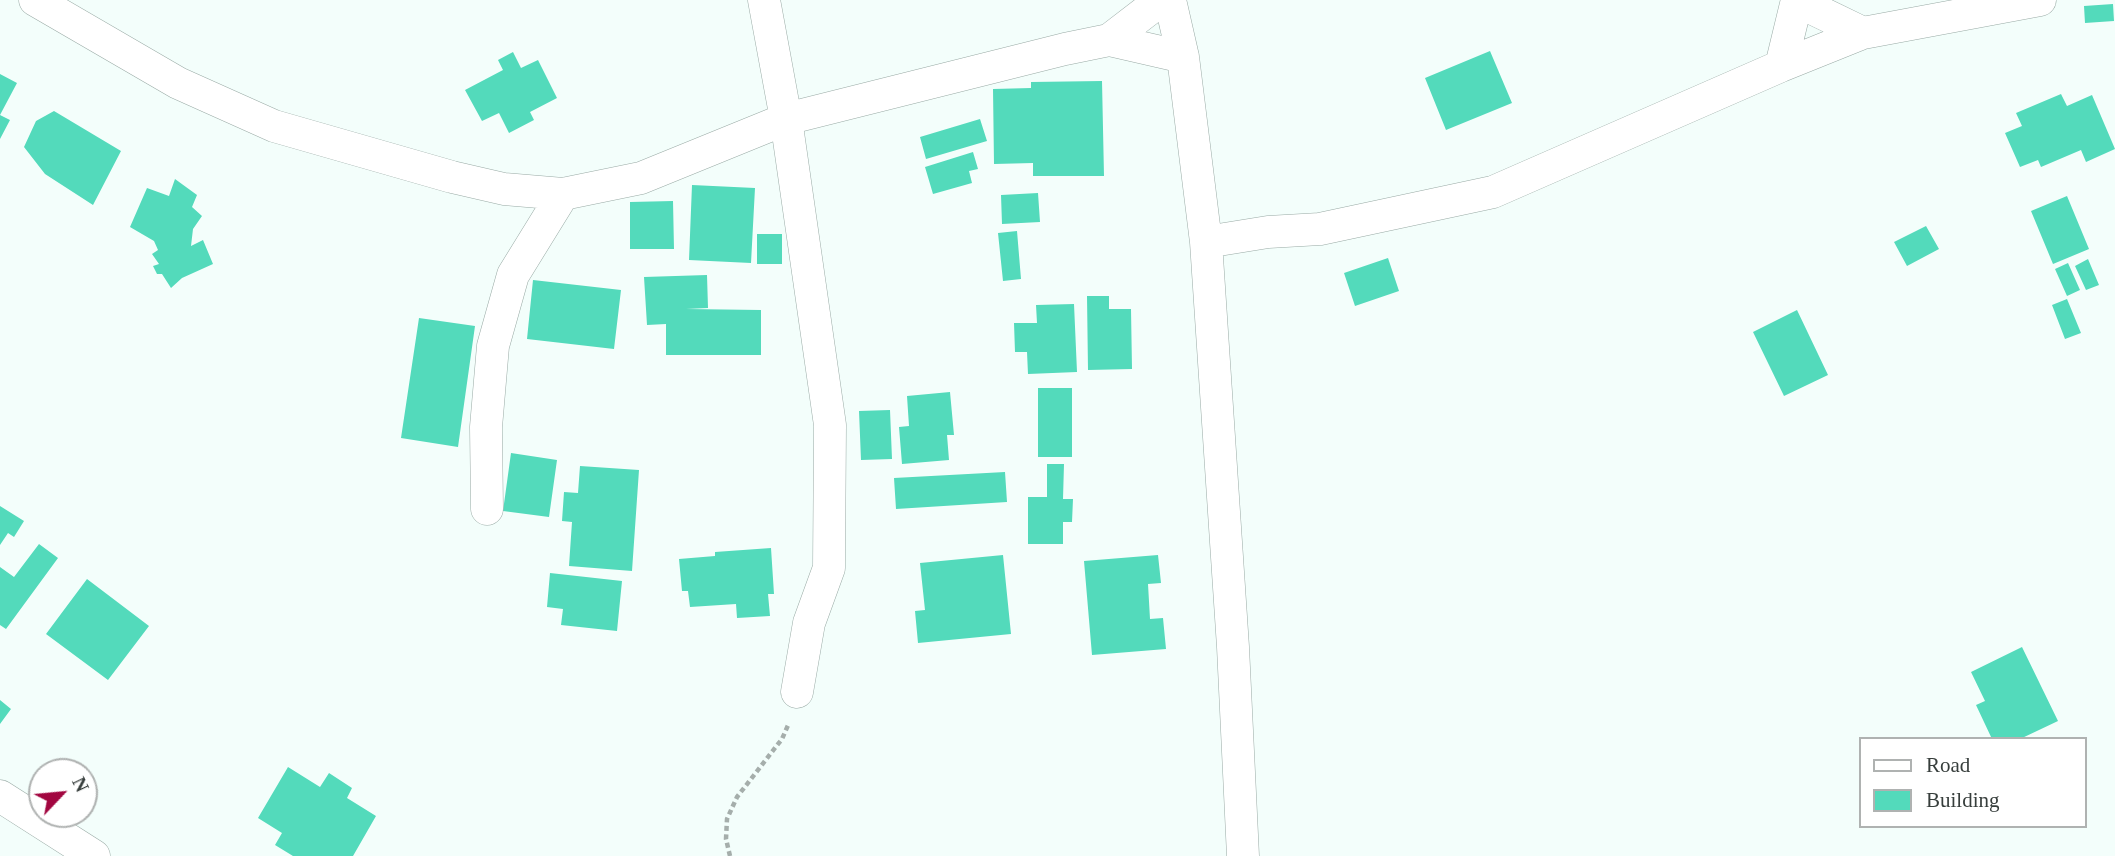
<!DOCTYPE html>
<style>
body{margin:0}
#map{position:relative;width:2115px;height:856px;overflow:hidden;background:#f3fefb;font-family:"Times New Roman",serif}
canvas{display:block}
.legend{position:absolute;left:1859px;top:737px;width:228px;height:91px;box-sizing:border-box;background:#fff;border:2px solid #afb2b1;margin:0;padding:9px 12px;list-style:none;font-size:21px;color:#373e3c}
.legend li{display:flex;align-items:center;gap:14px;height:35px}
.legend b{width:35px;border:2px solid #afb2b1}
.north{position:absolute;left:28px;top:758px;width:70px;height:70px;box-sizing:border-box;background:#fff;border:2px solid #afb2b1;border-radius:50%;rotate:64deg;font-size:19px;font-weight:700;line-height:28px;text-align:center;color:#373e3c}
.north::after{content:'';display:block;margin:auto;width:24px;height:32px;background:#a20640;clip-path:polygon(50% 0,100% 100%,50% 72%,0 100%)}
</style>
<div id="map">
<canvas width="2115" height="856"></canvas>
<ul class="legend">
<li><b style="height:9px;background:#fff"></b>Road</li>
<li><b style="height:19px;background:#53dabb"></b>Building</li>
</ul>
<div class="north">N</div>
</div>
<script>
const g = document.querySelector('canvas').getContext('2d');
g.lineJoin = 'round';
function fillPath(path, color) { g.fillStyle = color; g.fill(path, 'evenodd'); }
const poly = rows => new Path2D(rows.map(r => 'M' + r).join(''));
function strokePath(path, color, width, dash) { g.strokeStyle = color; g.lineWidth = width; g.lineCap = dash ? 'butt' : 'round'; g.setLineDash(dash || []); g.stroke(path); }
const building = poly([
 [2113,4,2114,21,2085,23,2084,6],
 [1490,51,1512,103,1446,130,1425,78],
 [513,52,521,68,538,60,557,98,530,112,534,120,509,133,499,113,482,121,465,90,503,70,498,60],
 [0,74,17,83,0,115,10,120,0,139],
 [1102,81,1104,176,1033,176,1033,163,994,164,993,89,1031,88,1031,82],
 [2061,94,2067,106,2092,95,2115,149,2086,162,2081,150,2041,167,2038,160,2020,167,2005,133,2022,126,2016,113],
 [54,111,121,151,93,205,45,174,24,147,36,121],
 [980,119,987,141,926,159,920,137],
 [973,152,978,169,969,171,972,183,933,194,925,167],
 [175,179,197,195,192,207,202,216,193,229,191,246,203,240,213,264,182,278,171,288,162,274,157,274,153,266,159,264,152,254,158,250,154,241,130,227,147,188,169,196],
 [692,185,755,188,751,263,689,260],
 [1038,193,1040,222,1002,224,1001,195],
 [2067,196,2089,249,2053,264,2031,211],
 [673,201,674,249,630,249,630,202],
 [1926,226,1939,249,1907,266,1894,242],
 [1017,231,1021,279,1003,281,998,233],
 [757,234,782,234,782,264,757,264],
 [1388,258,1399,291,1355,306,1344,273],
 [2088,259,2099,285,2086,290,2075,266],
 [2068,263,2080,290,2067,296,2055,269],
 [707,275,708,308,686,309,761,310,761,355,666,355,666,324,647,325,644,277],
 [533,280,621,290,614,349,527,339],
 [1087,296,1109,296,1109,309,1131,309,1132,369,1088,370],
 [2067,299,2081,333,2065,339,2052,305],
 [1074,304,1077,372,1028,374,1027,352,1015,352,1014,323,1037,323,1036,305],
 [1797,310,1828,375,1784,396,1753,332],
 [419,318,475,326,458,447,401,438],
 [1038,388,1072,388,1072,457,1038,457],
 [950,392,954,435,947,435,949,460,902,464,899,427,909,426,907,396],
 [890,410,892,459,861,460,859,411],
 [511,453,557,460,549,517,503,511],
 [1047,464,1064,464,1063,499,1073,499,1072,522,1063,522,1063,544,1028,544,1028,497,1047,497],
 [580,466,639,470,632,571,569,566,572,522,562,521,564,492,578,493],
 [1005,472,1007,502,896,509,894,478],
 [0,506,24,521,14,537,8,533,0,545],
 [39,544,58,558,6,629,0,625,0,567,14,577],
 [771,548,774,594,768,594,770,616,737,618,736,604,690,607,688,591,682,591,679,559,715,556,715,552],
 [1003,555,1011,634,918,643,915,611,925,610,920,563],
 [1158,555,1161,583,1148,584,1150,619,1163,618,1166,649,1092,655,1084,561],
 [550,573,622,581,617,631,561,625,563,609,547,607],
 [87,579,149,626,108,680,46,634],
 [2022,647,2058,721,2020,739,1992,739,1976,705,1985,701,1971,672],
 [0,700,11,709,0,724],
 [288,767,320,787,329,773,352,788,347,798,376,816,353,856,293,856,275,845,282,833,258,818]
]);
const path = poly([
 [730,856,726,839,727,819,737,797,782,739,789,723]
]);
const street = poly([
 [35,0,178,83,274,126,452,177,504,189,563,194,641,178,786,119,1065,49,1109,40,1183,57],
 [764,0,786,119,830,425,829,568,809,623,797,692],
 [1170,0,1183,57,1206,242,1233,647,1243,856],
 [1797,1,1863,33],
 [1109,40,1161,0],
 [1781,66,1797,0],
 [1206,242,1268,232,1320,229,1493,192,1781,66,1863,33,2040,0],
 [487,509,486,427,493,346,513,275,563,194],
 [0,796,94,856]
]);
fillPath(building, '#53dabb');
strokePath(street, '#99aaa5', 33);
strokePath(path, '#a5aeab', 4.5, [5, 3.5]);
strokePath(street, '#fff', 32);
</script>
